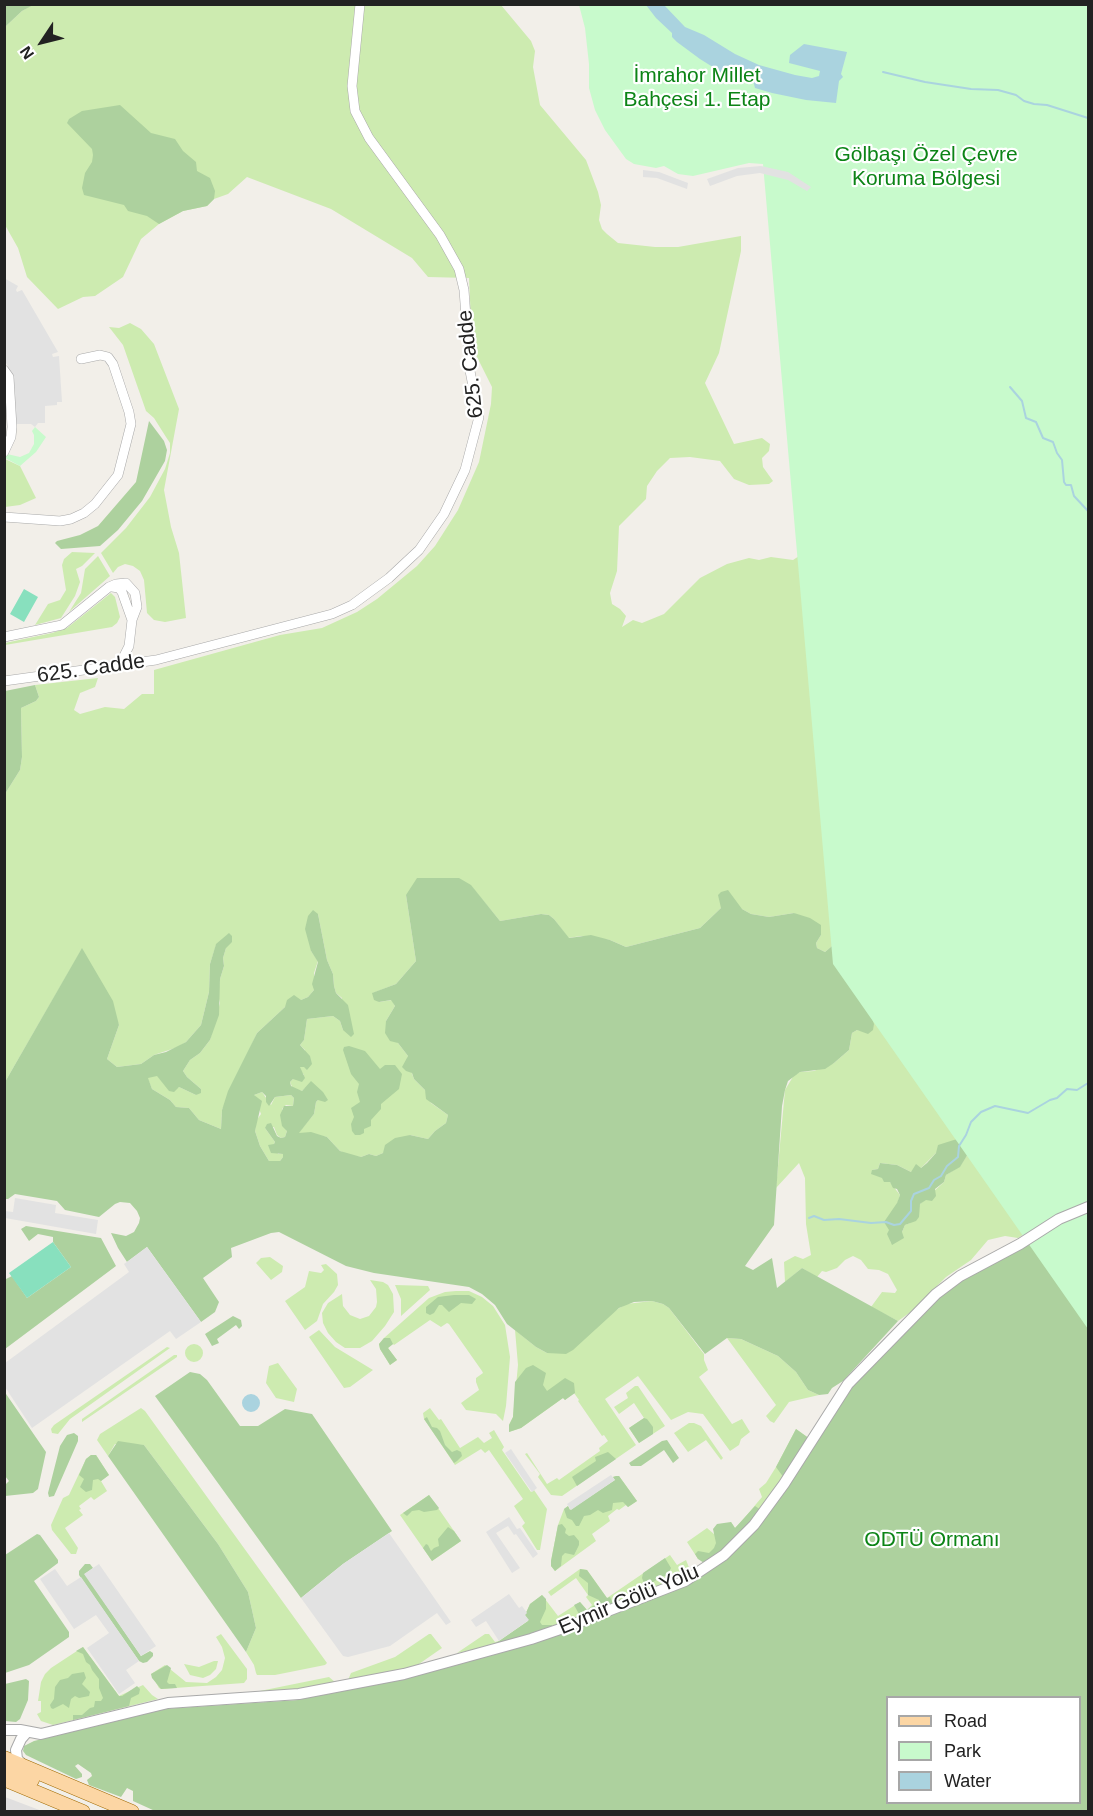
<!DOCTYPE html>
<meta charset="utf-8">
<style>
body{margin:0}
#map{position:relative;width:1093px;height:1816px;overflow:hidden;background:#f2efe9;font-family:Arial,sans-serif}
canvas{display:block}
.frame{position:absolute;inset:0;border:6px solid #222;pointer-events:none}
.legend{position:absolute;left:886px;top:1696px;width:195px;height:108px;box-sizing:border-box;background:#fff;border:2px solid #a7a7a7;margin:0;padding:8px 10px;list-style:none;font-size:18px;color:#222}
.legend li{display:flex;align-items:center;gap:12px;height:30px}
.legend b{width:30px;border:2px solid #a7a7a7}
.north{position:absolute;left:12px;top:12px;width:60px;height:60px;-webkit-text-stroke:4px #fff;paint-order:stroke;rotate:235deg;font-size:16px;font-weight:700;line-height:24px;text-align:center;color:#222}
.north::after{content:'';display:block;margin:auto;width:21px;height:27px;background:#222;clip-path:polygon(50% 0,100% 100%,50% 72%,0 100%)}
</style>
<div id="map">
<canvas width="1093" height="1816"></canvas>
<div class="frame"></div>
<ul class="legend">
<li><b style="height:8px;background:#fcd6a4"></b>Road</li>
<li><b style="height:16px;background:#c8facc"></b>Park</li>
<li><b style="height:16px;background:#aad3df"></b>Water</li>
</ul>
<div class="north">N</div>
</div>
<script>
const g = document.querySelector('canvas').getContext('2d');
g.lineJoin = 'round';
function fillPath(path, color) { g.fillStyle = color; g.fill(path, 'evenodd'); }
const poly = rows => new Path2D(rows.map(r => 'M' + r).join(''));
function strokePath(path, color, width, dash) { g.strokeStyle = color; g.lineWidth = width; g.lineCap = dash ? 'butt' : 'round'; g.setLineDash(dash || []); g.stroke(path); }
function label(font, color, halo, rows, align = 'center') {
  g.font = font + ' Arial,sans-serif'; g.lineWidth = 4.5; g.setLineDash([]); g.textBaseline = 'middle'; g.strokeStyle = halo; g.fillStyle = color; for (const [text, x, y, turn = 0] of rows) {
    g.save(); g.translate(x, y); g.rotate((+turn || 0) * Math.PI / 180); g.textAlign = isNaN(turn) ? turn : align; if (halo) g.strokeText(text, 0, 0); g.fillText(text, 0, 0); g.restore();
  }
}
const residential = poly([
 [4,1797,5,1797,42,1811,5,1811]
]);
const grass = poly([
 [33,4,501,5,531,41,535,51,533,67,540,105,586,160,598,192,601,205,599,220,602,229,607,234,618,243,655,247,678,247,741,236,741,251,719,353,705,383,734,444,762,438,770,444,769,451,762,458,763,467,773,481,769,484,749,485,734,479,720,461,690,457,670,458,657,471,647,486,646,499,619,526,617,571,610,593,612,604,620,609,626,616,622,627,633,620,642,623,664,614,700,578,727,564,749,558,759,560,771,557,793,560,802,554,1064,1209,1018,1238,1005,1236,988,1240,971,1260,946,1277,912,1311,898,1321,871,1307,882,1292,895,1293,897,1290,888,1274,879,1270,868,1269,861,1260,853,1256,845,1260,837,1268,826,1272,822,1271,817,1277,802,1268,785,1282,784,1262,795,1256,803,1259,811,1255,806,1224,805,1178,799,1163,776,1188,785,1090,794,1075,800,1072,814,1071,834,1063,849,1050,852,1033,857,1030,863,1031,832,946,825,952,817,948,816,943,821,935,794,913,769,917,751,914,742,909,721,908,700,928,626,947,610,940,581,936,568,938,554,919,549,915,541,914,500,921,471,886,406,895,416,961,396,984,373,993,379,1002,392,1000,395,1006,386,1021,398,1043,408,1056,407,1060,414,1079,425,1090,431,1103,448,1115,446,1123,435,1131,428,1139,410,1135,383,1153,376,1156,369,1154,361,1157,351,1156,340,1151,327,1137,298,1133,314,1114,316,1102,318,1100,305,1088,302,1091,293,1089,290,1082,293,1079,304,1075,300,1070,300,1067,304,1067,305,1050,300,1045,304,1040,307,1019,333,1016,340,1021,343,1030,342,998,336,993,334,986,333,974,327,960,318,914,311,951,318,961,314,973,314,990,308,997,285,1007,257,1033,222,1110,221,1129,199,1120,189,1108,176,1107,170,1100,152,1089,147,1077,157,1075,170,1091,179,1087,196,1095,201,1089,187,1077,183,1071,190,1060,200,1053,210,1040,220,1003,218,995,220,979,224,966,223,958,226,948,216,945,210,964,209,992,201,1025,186,1042,178,1047,154,1055,141,1064,117,1067,107,1059,119,1025,82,949,5,1082,5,794,20,770,22,757,21,708,36,701,39,697,35,685,98,678,95,687,80,693,74,710,80,714,105,707,124,709,142,694,154,694,154,670,280,635,322,628,357,612,377,599,417,566,435,546,458,510,479,462,491,404,492,387,475,353,471,322,469,278,428,277,412,258,331,209,247,177,228,194,214,199,207,206,183,211,159,224,141,239,123,277,95,296,83,297,58,309,27,277,18,248,5,225,5,27,22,11],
 [957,1139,968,1154,960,1166,946,1175,944,1182,920,1204,910,1223,905,1225,902,1232,891,1243,889,1231,900,1195,890,1182,872,1170,878,1169,880,1163,897,1165,911,1172,921,1168,936,1153],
 [130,323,141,329,154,344,179,409,164,490,171,527,179,553,186,618,165,622,154,620,147,613,144,580,140,571,133,566,125,564,118,567,113,573,101,553,126,528,150,497,165,469,170,453,170,443,166,437,154,418,146,411,123,345,109,327,119,328],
 [5,459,20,466,36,498,20,505,5,507],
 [72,552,95,553,82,566,76,569,80,582,75,596,61,618,35,625,48,604,60,600,66,590,62,565,64,559],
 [98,556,110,576,69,612,81,593,85,569],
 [111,593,115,597,120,617,117,623,112,627,5,645,5,643,52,633,67,628],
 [262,1092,271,1105,275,1097,291,1095,294,1098,293,1106,286,1105,282,1109,287,1131,285,1137,281,1138,277,1135,274,1127,265,1128,275,1142,274,1144,278,1154,283,1154,283,1157,280,1161,269,1161,260,1146,255,1131,256,1121,261,1114,254,1095],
 [270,1257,283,1266,282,1272,271,1280,256,1263,261,1258],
 [326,1264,337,1274,338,1285,334,1292,323,1304,317,1321,305,1330,285,1301,305,1287,309,1271,321,1273,324,1270,321,1265],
 [370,1280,383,1282,388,1285,393,1294,394,1312,385,1326,372,1341,360,1348,345,1348,336,1342,328,1333,323,1323,322,1313,328,1303,342,1294,343,1306,350,1315,360,1319,369,1316,376,1307,377,1302,376,1289],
 [395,1285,428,1286,430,1290,401,1316,401,1299],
 [456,1291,469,1291,482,1297,493,1306,505,1325,510,1357,506,1406,503,1421,496,1414,466,1410,461,1403,479,1390,476,1382,476,1378,483,1373,482,1371,449,1324,447,1323,441,1327,430,1320,394,1345,393,1344,388,1348,397,1360,390,1365,380,1349,379,1344,384,1338,429,1298,445,1292],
 [652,1301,663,1304,669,1308,704,1354,704,1360,708,1370,699,1377,732,1424,742,1419,750,1432,741,1439,739,1445,730,1451,703,1414,688,1412,671,1420,638,1376,605,1399,636,1445,562,1496,551,1495,538,1477,540,1474,525,1454,527,1453,547,1484,557,1478,559,1480,600,1451,599,1448,608,1441,604,1435,602,1436,578,1401,579,1400,574,1393,565,1400,563,1398,521,1428,509,1432,509,1425,513,1417,518,1365,515,1330,536,1347,547,1353,626,1304],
 [319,1330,335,1347,373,1370,350,1387,344,1388,309,1337],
 [727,1338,741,1339,778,1356,796,1372,808,1390,819,1395,789,1402,774,1423,770,1421,766,1416,776,1405],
 '185 1353a9 9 0 1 1 18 0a9 9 0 1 1-18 0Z',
 [167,1347,170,1348,70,1419,58,1434,52,1433,51,1429,54,1425],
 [174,1355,177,1355,177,1357,82,1422,82,1419],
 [278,1363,297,1389,294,1402,276,1398,266,1383,269,1366],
 [635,1386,638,1386,665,1426,639,1443,629,1428,644,1418,634,1403,619,1414,614,1407,628,1398,626,1393],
 [141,1408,145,1411,327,1663,325,1665,275,1675,257,1675,256,1673,254,1665,246,1652,256,1628,248,1592,218,1544,144,1445,115,1444,108,1456,97,1440,100,1434],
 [430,1408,439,1420,441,1419,460,1448,478,1437,484,1443,492,1438,489,1433,494,1430,504,1447,502,1450,531,1492,534,1490,547,1509,540,1550,537,1550,522,1526,525,1523,514,1506,523,1499,489,1450,485,1453,481,1449,455,1465,424,1419,423,1413],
 [689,1423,694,1423,701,1426,723,1458,721,1460,706,1440,688,1452,674,1433],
 [796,1429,810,1439,770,1499,722,1554,698,1559,687,1542,707,1528,714,1534,731,1522,735,1528,741,1522,762,1497,759,1489,766,1483,776,1467],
 [91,1455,96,1455,109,1475,101,1481,107,1491,94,1500,91,1497,79,1506,81,1509,79,1510,83,1515,65,1528,78,1548,76,1554,71,1554,52,1530,51,1525,63,1498,69,1495,86,1459],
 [616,1476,619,1476,637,1501,628,1507,626,1505,619,1510,617,1509,608,1516,610,1521,592,1534,596,1541,555,1571,551,1566,551,1561,558,1525,564,1509,568,1506,570,1510,615,1480,613,1477],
 [429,1495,461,1541,432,1561,400,1515],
 [670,1555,677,1565,686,1560,690,1570,689,1574,565,1625,493,1646,457,1653,485,1634,489,1634,495,1642,499,1641,528,1621,525,1615,530,1604,542,1595,558,1616,580,1602,587,1610,592,1605,586,1597,588,1595,576,1578,551,1596,548,1592,580,1569,587,1570,607,1598],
 [221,1634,247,1669,247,1679,244,1683,161,1689,159,1688,151,1674,165,1665,186,1682,207,1683,216,1677,222,1670,225,1658,222,1647,216,1637],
 [429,1634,431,1634,442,1648,419,1664,408,1668,348,1680,351,1673,395,1657],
 [83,1647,119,1696,143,1685,152,1695,158,1699,53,1725,41,1721,37,1714,41,1712,41,1701,38,1701,41,1682,45,1674,51,1668],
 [214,1661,218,1661,216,1669,210,1675,203,1678,190,1675,184,1664,199,1667],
 [329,1677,335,1682,294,1691,245,1694]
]);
const forest = poly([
 [5,4,33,4,33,5,22,11,5,27],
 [120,105,151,133,175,139,183,151,196,162,197,171,210,178,215,191,214,199,207,206,183,211,159,224,147,216,128,211,124,205,84,195,82,188,85,173,92,162,93,155,92,149,67,123,69,119,82,111],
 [149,421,164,441,167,450,165,461,142,501,118,530,100,546,61,549,55,543,57,541,80,535,98,526,136,482],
 [35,685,39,697,36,701,21,708,22,757,20,770,5,794,5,691],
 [417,878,459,878,471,885,500,921,541,914,549,915,554,919,569,938,591,935,610,940,626,947,700,928,721,908,718,895,721,892,728,890,742,909,751,914,769,917,794,913,810,918,821,925,821,935,816,943,817,948,825,952,832,946,871,1015,874,1024,873,1030,868,1034,857,1030,852,1033,849,1050,834,1063,825,1069,800,1072,788,1081,785,1090,782,1106,774,1225,745,1266,753,1270,772,1258,777,1288,802,1268,898,1321,843,1381,832,1388,828,1394,819,1395,808,1390,796,1372,778,1356,741,1339,727,1338,705,1354,669,1308,663,1304,652,1301,634,1302,619,1308,573,1350,566,1354,547,1353,536,1347,507,1324,495,1305,482,1294,469,1287,374,1273,346,1266,279,1232,271,1233,231,1248,232,1257,203,1278,219,1302,215,1312,201,1322,147,1247,127,1262,118,1248,111,1233,126,1236,134,1232,139,1223,140,1218,137,1211,130,1203,120,1202,115,1204,99,1217,65,1210,57,1201,15,1194,8,1199,5,1199,5,1082,82,948,113,1001,119,1025,107,1059,117,1067,141,1064,154,1055,166,1052,186,1042,201,1025,209,992,210,964,216,944,229,933,232,936,232,942,226,948,223,958,224,966,220,979,219,1015,210,1040,200,1053,190,1060,183,1071,187,1077,201,1089,201,1093,196,1095,179,1087,174,1092,169,1091,157,1076,148,1078,152,1089,170,1100,176,1107,189,1108,199,1120,221,1129,222,1110,228,1091,257,1033,285,1007,287,1000,294,995,301,1000,308,997,314,990,312,984,318,962,311,951,305,929,308,916,313,910,318,914,327,960,333,974,334,986,336,993,348,1005,354,1034,351,1037,343,1030,340,1021,333,1016,307,1019,304,1040,300,1045,310,1056,312,1064,307,1070,304,1067,300,1067,305,1078,302,1082,293,1079,290,1082,291,1086,302,1091,311,1081,323,1092,328,1100,325,1102,318,1100,316,1102,314,1114,299,1133,311,1132,327,1137,340,1151,361,1157,369,1154,376,1156,383,1153,385,1145,395,1138,410,1135,428,1139,435,1131,446,1123,448,1115,426,1099,425,1090,414,1079,412,1073,406,1071,402,1067,408,1056,398,1043,390,1041,385,1033,386,1021,395,1006,391,1000,379,1002,374,1000,372,993,396,984,416,961,406,895],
 [262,1092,266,1096,266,1102,269,1106,275,1097,291,1095,294,1098,293,1106,284,1106,280,1115,282,1126,287,1131,285,1137,281,1138,277,1136,271,1123,267,1124,265,1128,275,1142,274,1144,268,1145,271,1153,283,1154,283,1157,280,1161,269,1161,260,1146,255,1131,262,1101,254,1095],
 [349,1046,365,1051,380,1069,385,1065,395,1065,402,1074,399,1089,381,1104,381,1109,371,1120,371,1126,364,1129,364,1133,360,1135,355,1135,352,1131,351,1124,354,1117,351,1108,360,1102,357,1092,359,1084,351,1074,343,1050,344,1047],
 [957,1139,968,1154,960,1167,946,1175,944,1182,935,1189,936,1196,932,1201,926,1200,920,1204,919,1217,916,1221,905,1225,902,1232,904,1238,892,1245,887,1234,889,1230,884,1222,897,1203,900,1195,897,1189,893,1188,890,1182,884,1182,882,1178,871,1174,872,1170,878,1169,880,1163,897,1165,911,1172,916,1164,921,1168,927,1163,936,1153,938,1145],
 [1088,1207,1088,1811,155,1811,133,1801,133,1791,127,1788,121,1797,89,1785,87,1780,92,1776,91,1773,78,1764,75,1766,82,1774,82,1777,76,1779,26,1755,23,1751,24,1746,34,1741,162,1709,298,1700,440,1664,657,1592,737,1543,838,1398,936,1294],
 [888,1698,1080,1698,1080,1802,888,1802],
 [26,1226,101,1238,116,1266,5,1349,4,1280,12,1276,27,1298,71,1267,53,1242,53,1237,38,1234,29,1241,21,1229],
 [454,1295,469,1295,476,1299,472,1304,461,1303,449,1312,442,1305,439,1305,434,1313,430,1315,426,1313,426,1307,438,1297],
 [233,1316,241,1320,242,1326,239,1329,236,1325,217,1339,219,1343,212,1346,205,1334],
 [384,1338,390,1338,393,1344,388,1348,397,1360,390,1365,380,1349,379,1344],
 [533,1365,546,1373,543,1385,547,1391,565,1378,574,1383,575,1393,565,1400,563,1398,521,1428,509,1432,509,1425,513,1417,515,1382,526,1368],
 [190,1372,200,1374,207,1380,240,1426,258,1426,285,1409,312,1414,392,1531,343,1564,301,1598,155,1396],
 [4,1391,46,1452,39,1484,38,1489,33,1493,5,1496,5,1485,9,1481,5,1476,6,1471,4,1468],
 [427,1417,432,1427,437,1428,440,1431,445,1445,452,1452,457,1450,461,1452,462,1456,457,1461,454,1463,424,1419],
 [644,1418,647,1419,653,1427,653,1434,639,1443,629,1428],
 [796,1429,810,1439,784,1478,776,1467],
 [74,1433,78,1436,78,1441,54,1496,49,1497,48,1493,60,1446,67,1435],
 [667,1440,679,1458,673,1463,664,1450,641,1466,631,1466,629,1463,662,1441],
 [118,1441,144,1445,218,1544,248,1592,256,1628,246,1652,108,1456],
 [608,1452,616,1459,577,1486,572,1477,596,1461,595,1457],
 [91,1455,96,1455,109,1475,101,1481,98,1479,93,1480,92,1490,86,1492,80,1487,84,1479,79,1475,86,1459],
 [616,1476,619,1476,637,1501,628,1507,623,1502,613,1503,612,1510,603,1513,598,1510,590,1515,584,1516,579,1526,576,1526,572,1520,567,1518,564,1509,568,1506,570,1510,615,1480,613,1477],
 [429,1495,439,1508,437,1510,424,1512,419,1510,412,1511,407,1516,403,1513],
 [755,1506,761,1510,722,1554,704,1563,698,1559,695,1554,698,1551,709,1553,714,1548,716,1543,713,1529,717,1524,731,1522,735,1528],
 [562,1524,566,1529,565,1533,569,1536,574,1535,579,1541,579,1545,574,1555,565,1553,562,1556,561,1566,555,1571,551,1566,551,1561,558,1525],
 [448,1527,454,1531,461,1541,432,1561,423,1548,426,1544,428,1545,431,1551,434,1548,439,1546,438,1539],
 [37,1534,40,1535,58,1560,58,1563,34,1581,69,1632,69,1637,29,1665,5,1673,5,1555],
 [665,1558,671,1568,667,1576,663,1576,648,1585,644,1583,642,1578,643,1573],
 [85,1564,90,1564,93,1568,85,1574,141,1656,150,1651,153,1653,153,1656,147,1662,143,1663,139,1661,79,1575,79,1571],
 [580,1569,587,1570,607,1598,610,1597,614,1606,583,1618,579,1614,574,1605,580,1602,587,1610,599,1602,599,1600,588,1595,588,1583,579,1576],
 [542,1595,546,1599,546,1609,540,1622,542,1625,552,1625,552,1628,498,1644,496,1643,528,1621,525,1615,530,1604],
 [83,1647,119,1696,122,1696,137,1686,140,1689,139,1694,131,1698,129,1706,73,1720,73,1715,82,1715,90,1708,94,1707,95,1701,101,1701,103,1698,99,1688,99,1679,92,1670,90,1665,86,1662,83,1654,76,1651],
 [167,1665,171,1668,167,1682,169,1684,175,1684,177,1688,161,1689,152,1678,151,1674],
 [84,1672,86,1678,82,1684,90,1692,89,1696,79,1698,75,1696,71,1699,69,1708,63,1704,53,1709,51,1708,50,1705,54,1699,55,1687,60,1680,68,1678,72,1674],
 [26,1679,29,1681,28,1700,20,1719,16,1722,5,1721,5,1684]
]);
const park = poly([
 [579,5,1088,5,1088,1329,833,964,763,164,749,163,693,176,678,174,664,166,656,168,634,164,626,159,605,130,595,110,589,88,589,64,585,28],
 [35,427,46,437,36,452,20,466,5,458,7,454,20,457,29,453,34,444,34,435,32,431]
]);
const pitch = poly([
 [24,589,38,597,24,622,10,614],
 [53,1242,71,1267,27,1298,9,1273]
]);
const parking = poly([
 [761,166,788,172,811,187,807,191,788,180,760,173,737,176,710,186,707,179,738,168],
 [643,170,659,172,688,183,687,189,657,178,643,177],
 [4,278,18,286,16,290,17,292,22,290,58,352,52,354,53,357,59,356,62,402,57,402,57,405,45,406,45,423,38,423,35,427,31,424,16,424,13,376,5,361],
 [15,1198,56,1205,55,1213,98,1220,96,1234,5,1218,5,1211,13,1212],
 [147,1247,201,1322,176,1339,170,1331,32,1428,5,1387,5,1363,129,1272,124,1264],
 [511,1449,537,1488,532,1492,505,1453],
 [611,1475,615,1480,571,1510,567,1504],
 [509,1517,517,1529,520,1528,538,1554,533,1558,516,1534,514,1535,508,1526,496,1533,520,1568,512,1573,486,1532],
 [389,1533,451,1622,446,1625,437,1613,390,1646,348,1657,343,1656,301,1598,343,1564],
 [99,1564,156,1646,141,1656,84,1574],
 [55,1569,67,1586,81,1577,139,1661,126,1670,135,1683,119,1694,87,1648,109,1633,96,1615,74,1629,40,1579],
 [509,1594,519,1608,522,1606,527,1613,525,1615,529,1620,499,1641,486,1621,476,1627,471,1620]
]);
const water = poly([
 [646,5,664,5,685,27,704,35,735,54,759,65,795,75,812,78,819,76,820,71,789,63,790,55,804,44,847,52,841,74,843,77,839,81,836,103,806,100,772,93,755,88,753,80,748,75,737,80,724,74,700,59,677,42,672,37,672,33,656,18],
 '242 1403a9 9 0 1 1 18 0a9 9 0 1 1-18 0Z'
]);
const stream = poly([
 [883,72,925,82,971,89,998,90,1016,95,1024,101,1034,104,1047,105,1088,118],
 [1010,387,1022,401,1026,418,1036,422,1043,438,1053,442,1057,453,1062,460,1064,482,1066,485,1071,485,1074,496,1088,511],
 [809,1218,814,1216,824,1220,839,1219,871,1223,886,1222,894,1225,900,1224,911,1211,911,1201,914,1194,929,1188,934,1180,941,1176,947,1166,958,1157,959,1146,966,1135,971,1122,981,1112,995,1106,1028,1113,1050,1100,1057,1098,1067,1089,1077,1090,1088,1083]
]);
const minor = poly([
 [4,370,9,377,12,427,11,437,4,452],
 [4,517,60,521,71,519,84,513,95,504,118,475,131,424,129,412,113,364,108,357,100,355,81,359],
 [112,587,119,588,122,592,132,620],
 [4,637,62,625,109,587,116,584,126,583,135,593,137,607,132,620,129,646,122,660,115,667],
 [4,681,156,660,332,614,352,605,389,578,419,550,444,514,465,470,479,417,470,371,464,290,459,269,440,235,369,138,355,111,352,86,360,4]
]);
const tertiary = poly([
 [4,1730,20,1730,41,1734,168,1703,299,1694,404,1674,531,1639,569,1626,685,1581,724,1555,754,1525,784,1484,848,1384,936,1294,960,1276,1020,1244,1059,1219,1088,1207],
 [24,1766,17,1759,16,1750,21,1739,27,1732]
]);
const primary = poly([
 [4,1758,132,1812],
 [4,1768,32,1780],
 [4,1779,83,1812]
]);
const parkNames = [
 ["İmrahor Millet",697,76],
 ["Bahçesi 1. Etap",697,100],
 ["Gölbaşı Özel Çevre",926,155],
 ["Koruma Bölgesi",926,179],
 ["ODTÜ Ormanı",932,1540]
];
const streetNames = [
 ["625. Cadde",471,364,-96],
 ["625. Cadde",91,669,-8],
 ["Eymir Gölü Yolu",629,1600,-23]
];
fillPath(residential, '#e0dfdf');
fillPath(grass, '#cdebb0');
fillPath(forest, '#add19e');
fillPath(park, '#c8facc');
fillPath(pitch, '#88e0be');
fillPath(parking, '#e2e2e2');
fillPath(water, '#aad3df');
strokePath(stream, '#aad3df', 2);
strokePath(minor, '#a9a9a9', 10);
strokePath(tertiary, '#a9a9a9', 12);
strokePath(primary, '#a06b00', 15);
strokePath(minor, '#fff', 9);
strokePath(tertiary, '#fff', 10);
strokePath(primary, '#fcd6a4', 14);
label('21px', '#0c8416', '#fff', parkNames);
label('21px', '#222', '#fff', streetNames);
</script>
